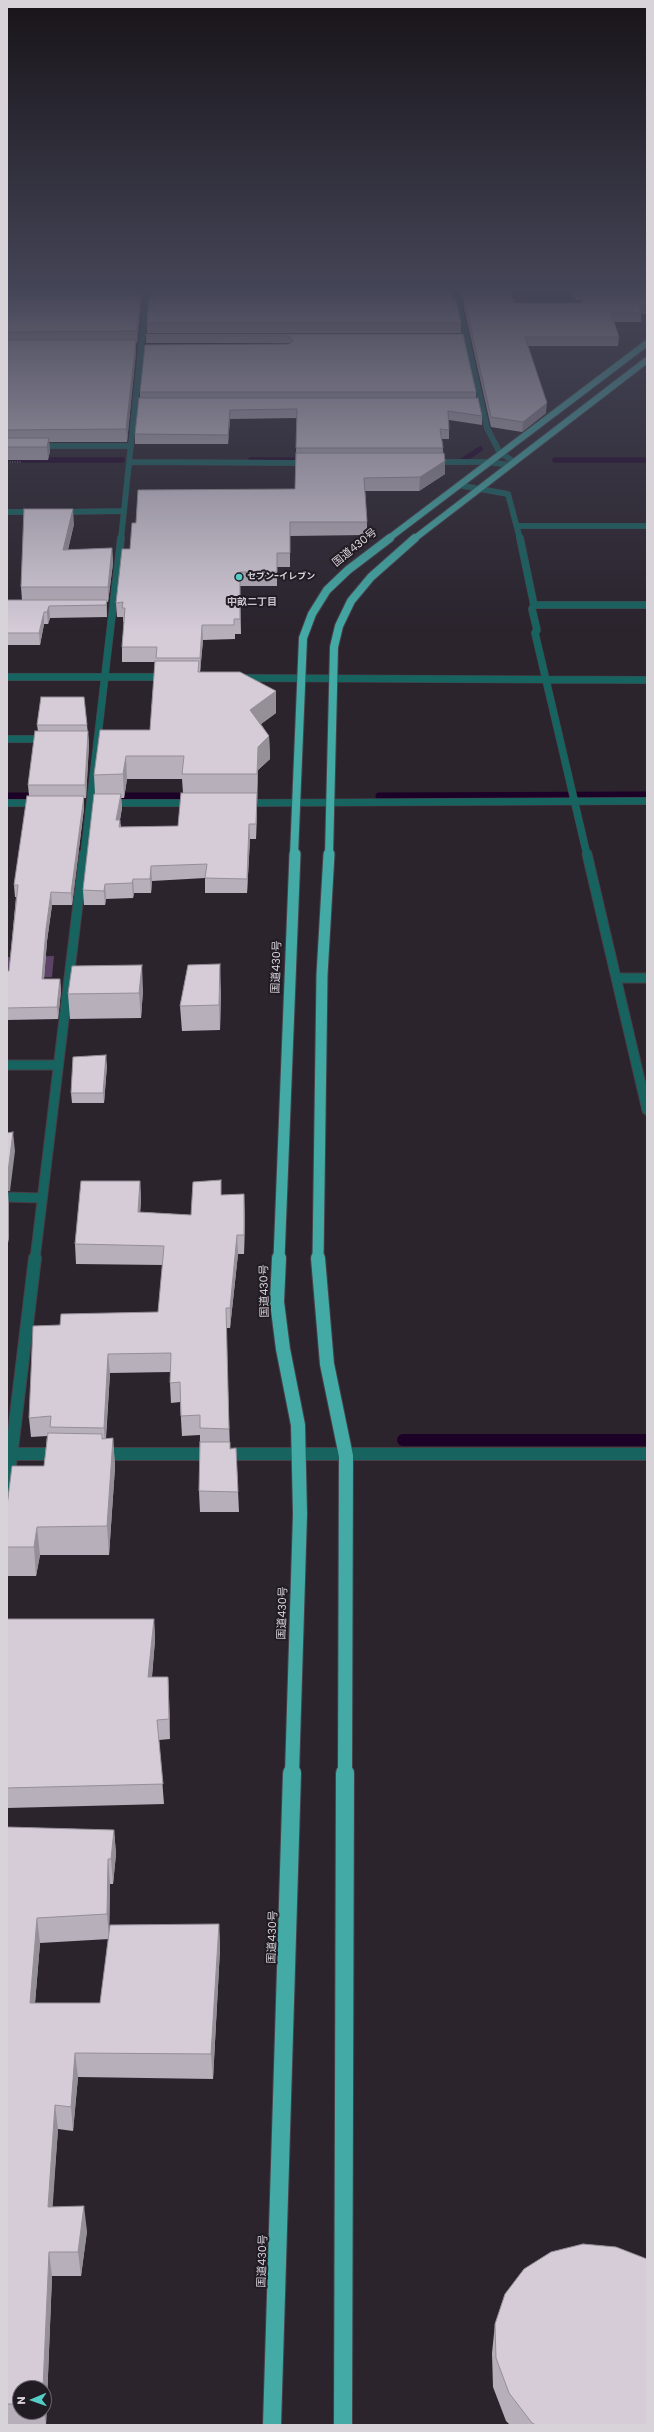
<!DOCTYPE html>
<meta charset="utf-8">
<style>
body{margin:0}
#map{position:relative;width:654px;height:2432px;overflow:hidden;background:#2b242d;font-family:Poppins,sans-serif}
canvas{display:block}
.frame{position:absolute;inset:0;border:8px solid #d8d3d9;pointer-events:none}
.north{position:absolute;left:12px;top:2380px;width:40px;height:40px;box-sizing:border-box;background:#211b24;border:1px solid #6a656c;border-radius:50%;rotate:268deg;font-size:11px;font-weight:700;line-height:16px;text-align:center;color:#d8d3d9}
.north::after{content:'';display:block;margin:auto;width:14px;height:18px;background:#54cdc7;clip-path:polygon(50% 0,100% 100%,50% 72%,0 100%)}
</style>
<div id="map">
<canvas width="654" height="2432"></canvas>
<div class="frame"></div>
<div class="north">N</div>
</div>
<script>
const g = document.querySelector('canvas').getContext('2d');
g.lineJoin = 'round';
function fillPath(path, color) { g.fillStyle = color; g.fill(path, 'evenodd'); }
const poly = rows => new Path2D(rows.map(r => 'M' + r).join(''));
function strokePath(path, color, width, dash) { g.strokeStyle = color; g.lineWidth = width; g.lineCap = dash ? 'butt' : 'round'; g.setLineDash(dash || []); g.stroke(path); }
function label(font, color, halo, rows, align = 'center') {
  g.font = font + ' Poppins,"Noto Sans JP",sans-serif'; g.lineWidth = 4; g.setLineDash([]); g.textBaseline = 'middle'; g.strokeStyle = halo; g.fillStyle = color; for (const [text, x, y, turn = 0] of rows) {
    g.save(); g.translate(x, y); g.rotate((+turn || 0) * Math.PI / 180); g.textAlign = isNaN(turn) ? turn : align; if (halo) g.strokeText(text, 0, 0); g.fillText(text, 0, 0); g.restore();
  }
}
const green = poly([
 [54,956,52,977,7,978,7,957]
]);
const streamFar2 = poly([
 [7,460,122,460],
 [251,460,309,460],
 [463,460,480,449],
 [555,460,647,460]
]);
const streamFar1 = poly([
 [7,796,41,796],
 [111,796,193,796],
 [379,796,647,795]
]);
const stream = poly([
 [403,1440,647,1440]
]);
const path = poly([
 [7,462,22,462]
]);
const minorFar3 = poly([
 [456,292,487,428,500,453,515,462],
 [443,304,477,304],
 [37,446,131,446],
 [130,462,310,463],
 [432,462,487,462,511,465],
 [458,485,508,494,520,539],
 [7,512,37,512],
 [61,512,124,511],
 [517,526,647,526],
 [121,539,147,292]
]);
const minorFar2 = poly([
 [520,538,534,605,532,609,537,630,535,633,587,855],
 [534,605,647,605],
 [7,677,167,677],
 [239,678,647,680],
 [7,739,47,739],
 [7,803,39,803],
 [109,803,193,803],
 [243,803,647,801],
 [84,855,121,538]
]);
const minorFar1 = poly([
 [587,854,647,1110],
 [616,978,647,978],
 [7,1065,58,1065],
 [7,1197,42,1198],
 [35,1259,84,854]
]);
const minor = poly([
 [7,1454,59,1454],
 [101,1454,647,1454],
 [7,1490,35,1258]
]);
const highwayFar4 = poly([
 [388,539,647,343],
 [414,539,647,360]
]);
const highwayFar3 = poly([
 [294,855,303,638,312,614,327,590,348,570,390,538],
 [329,855,334,647,339,626,351,601,371,577,415,538]
]);
const highwayFar2 = poly([
 [279,1259,295,854],
 [318,1259,322,975,329,854]
]);
const highwayFar1 = poly([
 [279,1258,277,1302,283,1349,298,1425,300,1514,292,1774],
 [318,1258,327,1364,346,1456,345,1774]
]);
const highway = poly([
 [272,2425,292,1773],
 [343,2425,345,1773]
]);
const wall = poly([
 [7,292,143,292,142,299,141,299,141,307,137,343,136,343,136,352,127,442,49,442,50,451,48,460,7,460],
 [150,292,454,292,453,299,461,323,461,333,147,333,147,323,151,298],
 [460,292,512,292,512,299,514,303,581,303,582,300,576,300,571,292,647,292,647,314,641,314,641,322,614,322,619,337,618,346,528,346,546,413,522,432,491,427,464,308,464,299,462,299],
 [463,334,476,392,476,398,482,416,482,425,449,420,449,439,442,439,445,474,419,491,365,491,367,522,367,535,290,536,290,567,277,567,277,586,240,586,241,634,235,634,235,639,203,640,200,672,276,691,276,713,261,724,269,736,270,759,258,770,256,839,250,839,247,893,205,893,205,878,152,881,151,893,134,893,133,898,106,899,105,905,84,905,83,890,95,794,94,775,150,730,155,662,122,662,122,647,124,622,123,622,123,617,117,617,116,603,130,549,136,523,295,489,297,418,230,419,228,444,135,444,135,434,140,398,140,392,289,344,290,344,289,343,146,343,146,336],
 [127,779,182,779,183,793,178,826,121,827,120,820,122,808,121,798,124,798],
 [74,524,68,550,112,548,113,563,108,602,107,602,107,617,50,618,48,624,44,624,40,645,7,645,7,600,22,600,21,587],
 [37,725,87,725,89,744,86,798,84,798,84,808,72,905,52,905,47,941,44,979,60,979,61,991,58,1019,7,1020,7,971,9,971,16,897,15,897,14,885,29,796,28,785,38,731],
 [143,990,141,1018,70,1019,68,994],
 [221,990,220,1030,182,1031,180,1006],
 [107,1065,104,1103,72,1103,71,1093],
 [140,1181,141,1200,140,1212,191,1215,221,1195,245,1213,244,1254,238,1254,230,1328,226,1328,230,1449,236,1448,239,1512,200,1512,199,1491,200,1435,182,1436,180,1402,171,1403,170,1383,170,1372,110,1373,106,1439,113,1438,115,1467,109,1555,40,1555,36,1576,7,1576,7,1506,44,1466,47,1436,31,1437,29,1418,60,1325,158,1312,163,1265,76,1264,75,1244],
 [154,1619,155,1640,152,1677,168,1677,169,1697,170,1739,159,1740,164,1804,7,1808,7,1622],
 [7,1827,114,1830,116,1854,113,1884,110,1884,109,1936,219,1924,220,1949,213,2079,78,2077,73,2131,58,2129,52,2207,87,2231,81,2276,52,2276,46,2425,7,2425],
 [109,1939,100,2003,35,2003,40,1943],
 [20,2388,44,2388,44,2412,20,2412],
 [495,2324,647,2425,510,2425,506,2421,493,2387,492,2353]
]);
const shadedWall = poly([
 [142,292,143,292,142,299],
 [141,296,141,307,137,343,137,331],
 [647,305,647,314,641,314,639,306],
 [136,340,136,352,127,442,126,429],
 [547,403,546,413,522,432,523,422],
 [230,410,230,419,228,444,228,435],
 [49,438,50,451,48,460,47,447],
 [445,461,445,474,419,491,420,477],
 [73,509,74,524,64,565,63,550],
 [112,548,113,563,108,602,108,587],
 [107,600,107,617,106,605],
 [49,606,50,618,48,624,47,612],
 [44,612,44,624,40,645,39,633],
 [202,625,203,640,200,673,200,658],
 [276,691,276,713,250,732,250,710],
 [88,731,89,744,86,798,85,785],
 [269,736,270,759,258,770,257,797,257,774,258,747],
 [126,756,127,779,124,798,123,774],
 [257,793,257,807,256,839,256,824],
 [121,794,122,808,117,834,116,820],
 [84,796,84,808,72,905,71,893],
 [249,824,250,839,247,893,247,879],
 [151,866,152,881,151,893,150,879],
 [133,879,134,893,133,898,132,883],
 [105,884,106,899,105,905,104,891],
 [51,892,52,905,47,941,43,991,42,979,46,929],
 [220,964,221,990,220,1030,219,1005],
 [142,965,143,990,141,1018,139,993],
 [60,979,61,991,58,1019,57,1007],
 [106,1055,107,1065,104,1103,103,1093],
 [13,1132,15,1151,10,1191,8,1191,9,1203,9,1239,7,1247,7,1173],
 [140,1181,141,1200,139,1231,138,1212],
 [244,1194,245,1213,244,1254],
 [237,1235,238,1254,230,1328,230,1308],
 [108,1354,110,1373,105,1447,104,1428],
 [113,1438,115,1467,109,1555,107,1526],
 [37,1527,40,1555,36,1576,34,1547],
 [154,1619,155,1640,150,1697,148,1677],
 [168,1677,169,1697,170,1739,169,1719],
 [114,1830,116,1854,113,1884,111,1859],
 [108,1859,110,1884,109,1939,107,1914],
 [37,1918,40,1943,33,2027,30,2003],
 [219,1924,220,1949,213,2079,211,2054],
 [75,2053,78,2077,73,2131,71,2107],
 [55,2105,58,2129,51,2231,48,2207],
 [84,2206,87,2231,81,2276,78,2252],
 [49,2252,52,2276,46,2425,44,2412,44,2388,43,2388]
]);
const building = poly([
 [7,296,141,296,137,331,7,332,7,296],
 [149,298,456,299,461,323,147,323,149,298],
 [464,299,513,299,514,303,584,303,582,299,647,299,647,305,639,306,641,313,611,313,619,337,525,337,547,403,523,422,491,417,464,299],
 [146,334,463,334,476,392,140,392,145,345,289,344,293,341,289,336,146,336,146,334],
 [7,340,136,340,126,429,7,430,7,340],
 [139,398,478,398,482,416,448,411,449,430,440,429,443,448,296,448,297,409,230,410,228,435,135,434,139,398],
 [7,438,49,438,47,447,7,447,7,438],
 [296,453,444,453,445,461,420,477,364,478,367,522,290,522,290,553,277,553,277,572,240,572,240,619,234,619,234,625,202,625,200,658,156,658,157,647,122,647,125,608,122,608,123,602,116,603,122,549,130,549,132,523,136,523,138,490,295,489,296,453],
 [24,509,73,509,63,550,112,548,108,587,21,587,24,509],
 [7,600,107,600,106,605,49,606,47,612,44,612,39,633,7,633,7,600],
 [155,661,199,661,198,672,240,672,276,691,250,710,269,736,258,747,257,774,182,774,184,756,126,756,123,774,94,775,100,730,150,730,155,661],
 [41,697,84,697,87,725,37,725,41,697],
 [35,731,88,731,85,785,28,785,35,731],
 [181,793,257,793,256,824,249,824,247,879,205,878,207,864,151,866,150,879,133,879,132,883,105,884,104,891,83,890,94,794,121,794,116,820,120,820,119,827,178,826,181,793],
 [27,796,84,796,71,893,51,892,46,929,42,979,60,979,57,1007,7,1008,7,971,9,971,18,885,14,885,27,796],
 [220,964,219,1005,180,1006,188,965,220,964],
 [142,965,139,993,68,994,72,966,142,965],
 [106,1055,103,1093,71,1093,73,1057,106,1055],
 [13,1132,8,1172,7,1173,7,1133,13,1132],
 [221,1180,221,1195,244,1194,244,1235,237,1235,230,1308,226,1308,229,1429,200,1428,200,1415,181,1416,180,1382,170,1383,171,1353,108,1354,104,1428,50,1427,51,1416,29,1418,33,1326,60,1325,61,1314,158,1312,164,1246,75,1244,81,1181,140,1181,138,1212,191,1215,193,1182,221,1180],
 [48,1433,102,1434,102,1439,113,1438,107,1526,37,1527,34,1547,7,1547,7,1506,12,1466,44,1466,48,1433],
 [200,1442,230,1442,230,1449,236,1448,238,1492,199,1491,200,1442],
 [7,1619,154,1619,148,1677,168,1677,169,1719,157,1720,163,1784,7,1788,7,1619],
 [7,1827,114,1830,111,1859,108,1859,107,1914,37,1918,30,2003,100,2003,110,1925,219,1924,211,2054,75,2053,71,2107,55,2105,48,2207,84,2206,78,2252,49,2252,43,2388,20,2388,20,2404,7,2404,7,1827],
 [583,2244,616,2247,647,2259,647,2425,536,2425,532,2423,509,2393,496,2358,495,2324,505,2294,524,2269,551,2252,583,2244]
]);
const markers = [
 [239,577,4,"#54cdc7"]
];
const farPoinames = [
 ["セブン-イレブン",247,577]
];
const farNeighbourhoodnames = [
 ["中畝二丁目",252,602]
];
const streetNames = [
 ["国道430号",355,548,-39],
 ["国道430号",277,967,-88],
 ["国道430号",265,1291,-91],
 ["国道430号",283,1613,-88],
 ["国道430号",273,1937,-88],
 ["国道430号",263,2261,-88]
];
fillPath(green, '#5c4367');
strokePath(streamFar2, '#1c0226', 5.5);
strokePath(streamFar1, '#1c0226', 7);
strokePath(stream, '#1c0226', 12);
strokePath(minorFar3, '#474049', 6);
strokePath(minorFar2, '#474049', 8);
strokePath(minorFar1, '#474049', 11);
strokePath(minor, '#474049', 14);
strokePath(highwayFar4, '#474049', 8);
strokePath(highwayFar3, '#474049', 10);
strokePath(highwayFar2, '#474049', 13);
strokePath(highwayFar1, '#474049', 16);
strokePath(highway, '#474049', 20);
strokePath(path, '#7a747b', 1.5, [1, 1.5]);
strokePath(minorFar3, '#176360', 5.5);
strokePath(minorFar2, '#176360', 7);
strokePath(minorFar1, '#176360', 9);
strokePath(minor, '#176360', 12);
strokePath(highwayFar4, '#43aaa5', 6);
strokePath(highwayFar3, '#43aaa5', 8);
strokePath(highwayFar2, '#43aaa5', 11);
strokePath(highwayFar1, '#43aaa5', 14);
strokePath(highway, '#43aaa5', 18);
fillPath(wall, '#b7afba');
fillPath(shadedWall, '#958f97');
fillPath(building, '#d5ccd8');
strokePath(building, '#958f97', 1);
const sky = g.createLinearGradient(0, 0, 0, 632);
sky.addColorStop(0, '#181419');
sky.addColorStop(0.46, '#444557');
sky.addColorStop(1, '#44455700');
g.fillStyle = sky;
g.fillRect(0, 0, 654, 632);
for (const [x, y, r, color] of markers) { const dot = new Path2D(); dot.arc(x, y, r, 0, 2 * Math.PI); g.fillStyle = color; g.fill(dot); strokePath(dot, '#211b24', 1.5); }
label('bold 9px', '#d8d3d9', '#211b24', farPoinames, 'left');
label('bold 10px', '#cac2ce', '#211b24', farNeighbourhoodnames);
label('11px', '#d8d3d9', '#211b24', streetNames);
</script>
